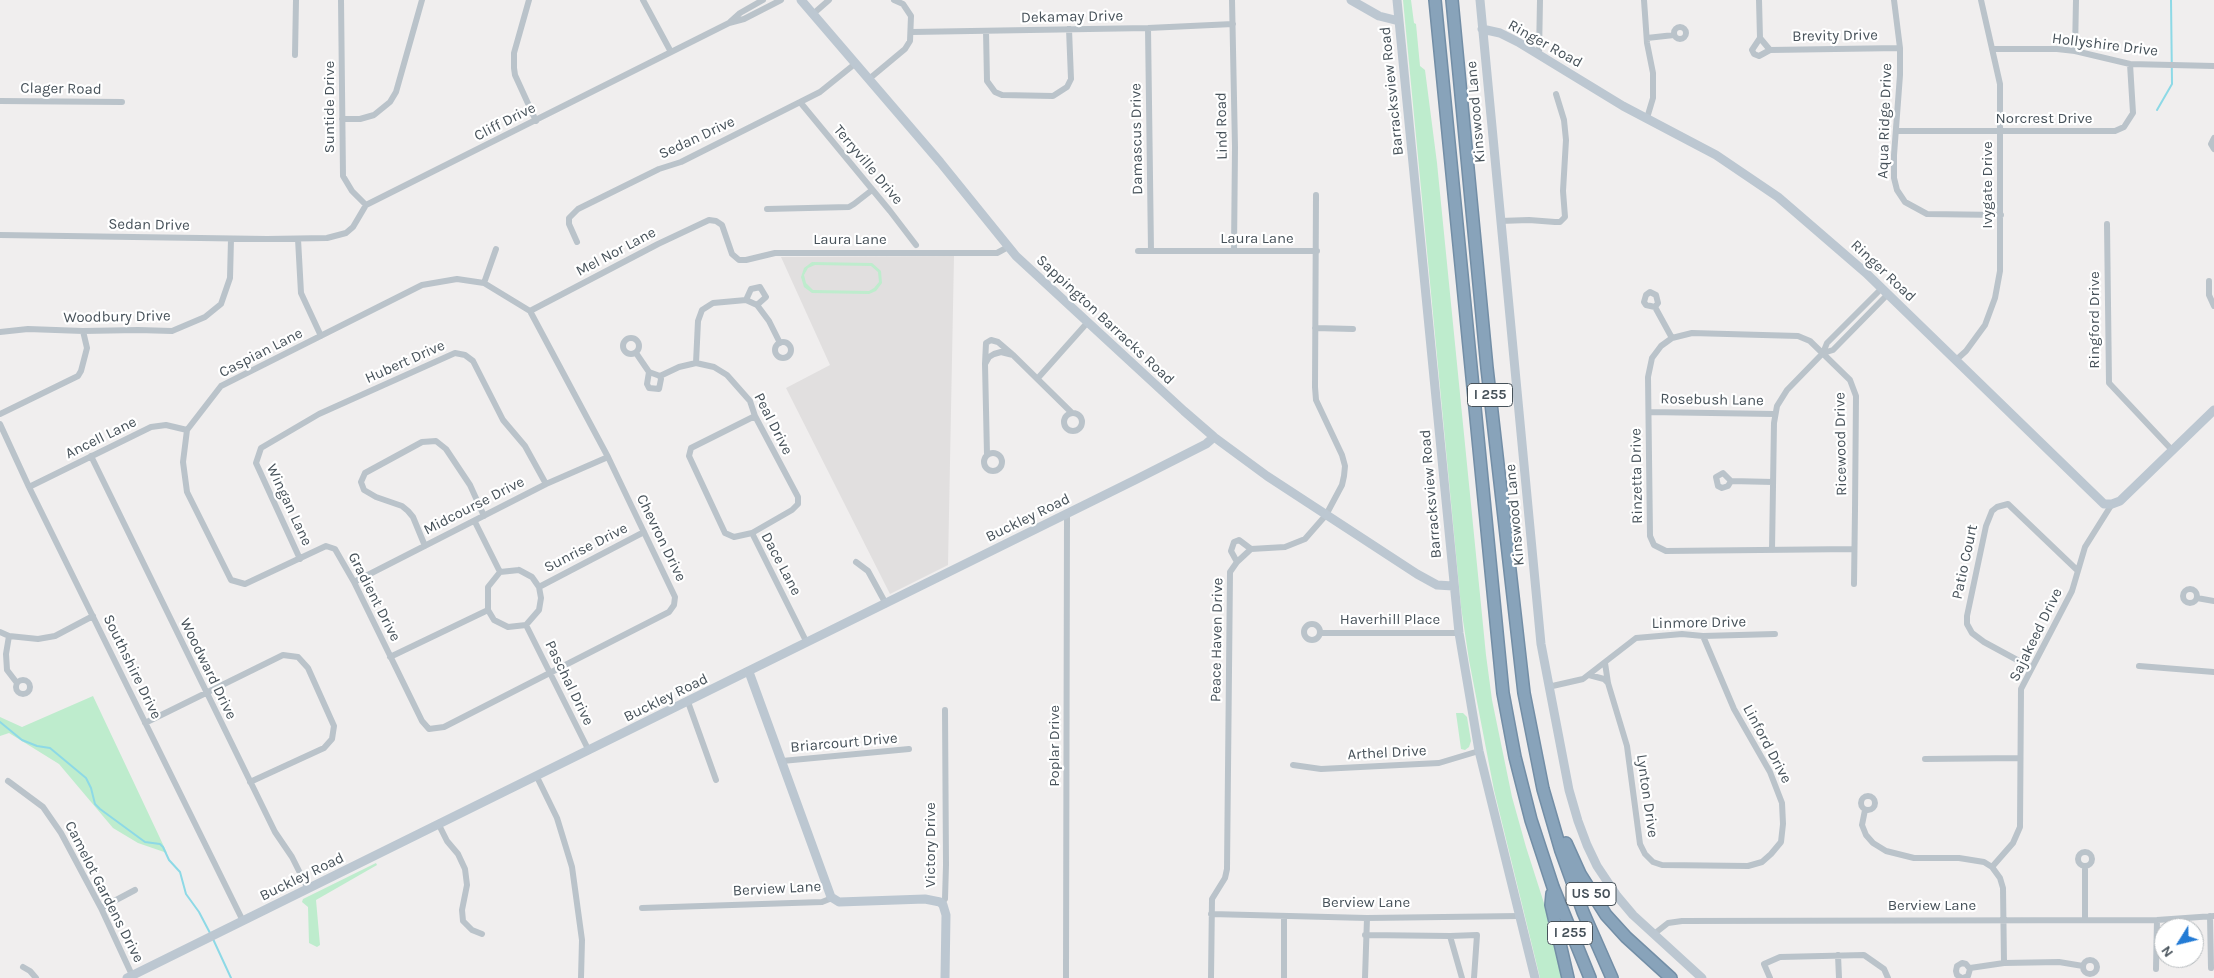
<!DOCTYPE html>
<style>
body{margin:0}
#map{position:relative;width:2214px;height:978px;overflow:hidden;background:#f0eeee;font-family:Karla,sans-serif}
canvas{display:block}
.north{position:absolute;left:2154px;top:918px;width:50px;height:50px;box-sizing:border-box;background:#fff;border:1px solid #b5babd;border-radius:50%;rotate:234deg;font-size:14px;font-weight:700;line-height:20px;text-align:center;color:#47525a}
.north::after{content:'';display:block;margin:auto;width:18px;height:22px;background:#237bd5;clip-path:polygon(50% 0,100% 100%,50% 72%,0 100%)}
</style>
<div id="map">
<canvas width="2214" height="978"></canvas>
<div class="north">N</div>
</div>
<script>
const g = document.querySelector('canvas').getContext('2d');
g.lineJoin = 'round';
function fillPath(path, color) { g.fillStyle = color; g.fill(path, 'evenodd'); }
const poly = rows => new Path2D(rows.map(r => 'M' + r).join(''));
function strokePath(path, color, width, dash) { g.strokeStyle = color; g.lineWidth = width; g.lineCap = dash ? 'butt' : 'round'; g.setLineDash(dash || []); g.stroke(path); }
function label(font, color, halo, rows, align = 'center') {
  g.font = font + ' Karla,sans-serif'; g.lineWidth = 4.5; g.setLineDash([]); g.textBaseline = 'middle'; g.strokeStyle = halo; g.fillStyle = color; for (const [text, x, y, turn = 0] of rows) {
    g.save(); g.translate(x, y); g.rotate((+turn || 0) * Math.PI / 180); g.textAlign = isNaN(turn) ? turn : align; if (halo) g.strokeText(text, 0, 0); g.fillText(text, 0, 0); g.restore();
  }
}
const education = poly([
 [954,256,948,565,890,594,786,388,830,365,781,257]
]);
const green = poly([
 [1403,0,1411,0,1414,23,1416,24,1420,66,1425,70,1437,163,1486,655,1492,700,1512,797,1526,847,1551,925,1564,978,1540,978,1494,790,1469,660,1461,607],
 [812,262,872,263,881,271,882,283,876,291,869,294,812,293,804,287,801,277,804,268],
 [815,265,871,266,878,272,879,282,874,288,869,291,813,290,806,283,804,275,808,268],
 [93,696,135,785,167,853,138,843,113,828,59,764,9,733,0,736,0,717,22,727],
 [1456,713,1463,713,1467,717,1471,741,1469,747,1465,750,1461,749],
 [376,863,377,865,316,900,320,945,317,947,309,943,308,907,302,902,303,899]
]);
const stream = poly([
 [2157,110,2172,84,2171,0],
 [0,722,22,740,37,746,50,748,86,778,91,788,95,804,100,809,145,842,160,844,163,847,169,860,180,872,186,894,199,912,210,933],
 [213,939,231,978]
]);
const street = poly([
 [341,0,343,176,352,191,366,205],
 [529,0,514,53,514,68,515,75,536,121],
 [643,0,671,52],
 [1232,0,1235,147,1234,251],
 [1644,0,1647,43,1653,73,1653,98,1647,118],
 [1759,0,1760,38,1770,50,1900,48],
 [1894,0,1900,48,1900,75,1894,155,1894,178,1897,190,1905,202,1927,214,2001,215],
 [813,14,829,0],
 [730,22,740,13,763,0],
 '1674 33a6 6 0 1 1 12 0a6 6 0 1 1-12 0Z',
 [1148,28,1151,251],
 [986,31,987,81,995,92,1002,95,1053,96,1067,87,1071,79,1069,29],
 [912,32,1148,28,1233,24],
 [1647,38,1674,35],
 [1760,38,1752,50,1754,54,1759,56,1770,50],
 [1992,49,2057,49,2075,51,2130,64,2214,66],
 [2075,51,2076,0],
 [1539,54,1540,0],
 [295,55,296,0],
 [869,79,905,49,910,41,911,16,903,4,894,0],
 [0,101,122,102],
 [800,102,890,211,916,245],
 [342,119,360,119,374,115,390,102,396,92,422,0],
 [1897,131,2115,131,2124,127,2133,113,2130,64],
 [2214,138,2211,144,2214,149],
 [767,209,849,207,854,204,872,190],
 [1500,221,1529,220,1555,222,1560,222,1565,217,1563,191,1566,140,1564,120,1556,94],
 [2107,224,2109,383,2172,450],
 [0,235,267,239,327,238,346,233,353,227,366,205,729,23,744,19,781,0],
 [298,239,301,293,321,336],
 [577,242,569,224,569,218,578,209,659,169,681,162,820,92,856,63],
 [1138,251,1317,251],
 [457,279,484,283,530,311,608,457,675,597,674,605,669,612,444,727,429,729,422,721,354,582,335,549,326,546,245,584,231,580,187,492,183,462,187,430,221,386,422,285,457,279],
 [2209,281,2209,295,2214,306],
 [484,283,496,249],
 [746,300,751,289,760,287,766,297,757,305],
 [1655,307,1646,305,1644,302,1646,295,1650,292,1656,295,1658,303,1655,307,1672,338],
 [530,311,658,244,709,220,716,221,722,225,732,254,739,260,746,260,775,253,997,253,1008,247],
 [1315,328,1353,329],
 [0,332,28,329,83,331,138,330,172,331,205,317,221,304,230,278,231,239],
 '623 346a8 8 0 1 1 16 0a8 8 0 1 1-16 0Z',
 '775 350a8 8 0 1 1 16 0a8 8 0 1 1-16 0Z',
 [636,353,649,372,660,376,679,367,696,363,714,367,727,375,750,401,755,416,798,497,798,504,792,510,752,533,734,537,725,533,689,456,691,448,755,416],
 [1823,353,1833,350,1888,294],
 [1956,360,1966,351,1985,325,1995,298,2000,271,2000,84,1981,0],
 [696,363,698,321,702,310,713,303,746,300,757,305,769,321,780,343],
 [985,364,986,343,991,340,998,342,1012,354],
 [649,372,647,384,649,388,659,389,661,379,660,376],
 [1038,378,1087,323],
 [1649,412,1774,414],
 '1064 422a9 9 0 1 1 18 0a9 9 0 1 1-18 0Z',
 [0,414,78,376,81,371,87,348,83,331],
 [0,424,29,487,243,921],
 '984 462a9 9 0 1 1 18 0a9 9 0 1 1-18 0Z',
 [987,455,985,364,989,357,994,354,1001,352,1013,355,1072,413],
 [91,456,275,832,292,857,308,889],
 [1731,481,1723,473,1716,477,1718,486,1722,488,1728,486,1731,481,1773,482],
 [29,487,151,427,166,425,187,430],
 [475,522,500,572],
 [752,533,807,643],
 [425,546,413,517,408,511,402,506,376,497,364,490,361,482,365,473,422,442,436,441,446,449,470,485,484,516],
 [1772,550,1774,423,1777,406,1787,390,1823,353,1827,343,1882,288],
 [300,559,256,463,261,448,319,414,455,353,465,355,473,361,503,420,525,446,546,484],
 [856,562,868,571,886,604],
 [1237,562,1231,551,1234,542,1239,540,1251,549],
 [519,570,532,577,539,587,541,598,539,610,526,625,508,627,494,620,488,610,488,587,500,572,519,570],
 [354,582,546,484,608,457],
 [1854,584,1855,510,1856,396,1850,380,1810,341,1798,336,1692,333,1672,338,1661,346,1652,358,1648,377,1650,536,1654,545,1666,551,1854,549],
 [539,587,644,532],
 '2183 596a7 7 0 1 1 14 0a7 7 0 1 1-14 0Z',
 [2197,598,2214,601],
 '1304 632a8 8 0 1 1 16 0a8 8 0 1 1-16 0Z',
 [526,625,589,751],
 [0,632,9,636,38,639,55,636,93,616],
 [1321,633,1459,633],
 [9,636,6,654,7,670,17,683],
 [390,657,488,610],
 [1605,663,1608,683,1627,746,1640,844,1645,854,1653,862,1662,865,1748,866,1762,862,1771,854,1781,842,1783,824,1782,803,1770,772,1734,709,1703,636],
 [2139,666,2214,672],
 [2032,668,1984,642,1972,633,1967,624,1967,616,1986,526,1992,511,1997,507,2008,504,2077,570],
 [1589,675,1604,679,1608,683],
 '16 687a7 7 0 1 1 14 0a7 7 0 1 1-14 0Z',
 [1548,687,1583,679,1636,638,1682,634,1703,636,1775,634],
 [688,702,716,780],
 [145,723,283,655,298,657,308,668,334,726,332,739,324,748,250,782],
 [1925,759,2020,758],
 [782,761,909,749],
 [1293,765,1321,769,1439,763,1479,751],
 [537,777,557,818,572,867,582,940,581,978],
 [8,781,43,807,61,833,101,908,132,975],
 '1861 803a7 7 0 1 1 14 0a7 7 0 1 1-14 0Z',
 [1865,810,1862,825,1866,835,1873,843,1886,851,1914,858,1959,858,1984,862,1992,867,2000,878,2003,888,2004,963],
 [439,825,447,841,458,854,465,869,467,885,462,910,463,921,472,930,482,934],
 '2078 859a7 7 0 1 1 14 0a7 7 0 1 1-14 0Z',
 [1992,867,2013,843,2020,827,2021,689,2072,591,2085,547,2112,504],
 [2085,867,2085,920],
 [942,903,945,899,946,865,945,710],
 [101,908,135,890],
 [642,908,822,902,832,898],
 [1211,914,1367,918,1520,916],
 [1284,916,1284,978],
 [2210,916,2211,968],
 [1654,934,1668,923,1682,921,2157,920,2214,916],
 [1365,935,1450,936,1462,978],
 [1450,936,1477,935,1474,978],
 [1838,955,1839,978],
 '2083 967a7 7 0 1 1 14 0a7 7 0 1 1-14 0Z',
 [23,967,30,971,36,978],
 [1970,968,2004,963,2059,962,2083,966],
 [2156,969,2157,920],
 [1066,978,1067,514],
 [1211,978,1212,899,1225,878,1227,869,1230,572,1237,562,1251,549,1285,547,1305,539,1326,515,1342,485,1344,476,1345,466,1342,455,1316,400,1315,387,1316,195],
 [1365,978,1367,918],
 [1770,978,1764,964,1780,957,1864,955,1884,969,1888,978],
 [1962,978,1957,975,1956,971,1957,966,1962,963,1966,964,1970,969,1968,976,1963,978]
]);
const secondary = poly([
 [801,0,940,162,1016,256,1184,411,1214,437,1267,476,1417,574,1437,585,1453,586],
 [1351,0,1379,16,1399,21],
 [1397,0,1459,633,1479,751,1535,978],
 [1480,0,1541,644,1569,790,1578,821,1587,845,1597,866,1617,896,1633,915,1702,978],
 [1482,29,1500,33,1518,42,1623,106,1716,155,1778,197,1866,273,2104,504,2112,504,2120,501,2214,410],
 [749,672,831,897,839,902,925,899,940,902,943,905,946,915,945,978],
 [127,978,1135,480,1206,444,1214,437]
]);
const highway = poly([
 [1435,0,1503,693,1515,757,1531,820,1553,887,1590,978],
 [1452,0,1487,368,1524,693,1543,789,1561,851,1583,912,1612,978],
 [1566,843,1580,874,1606,915,1626,937,1671,978],
 [1552,894,1551,905,1568,978]
]);
const shields = [
 [1490,395,45],
 [1591,894,50],
 [1570,933,45]
];
const shieldNames = [
 ["I 255",1490,395],
 ["US 50",1591,894],
 ["I 255",1570,933]
];
const streetNames = [
 ["Dekamay Drive",1072,17,-1],
 ["Brevity Drive",1835,36,-1],
 ["Ringer Road",1545,44,29],
 ["Hollyshire Drive",2105,45,7],
 ["Clager Road",61,89,1],
 ["Barracksview Road",1392,91,-96],
 ["Suntide Drive",330,107,-90],
 ["Kinswood Lane",1476,112,-95],
 ["Norcrest Drive",2044,119],
 ["Aqua Ridge Drive",1885,121,-88],
 ["Cliff Drive",505,122,-27],
 ["Lind Road",1222,126,-91],
 ["Sedan Drive",697,138,-25],
 ["Damascus Drive",1137,139,-91],
 ["Terryville Drive",868,165,50],
 ["Ivygate Drive",1988,185,-90],
 ["Sedan Drive",149,225,1],
 ["Laura Lane",1257,239],
 ["Laura Lane",850,240],
 ["Mel Nor Lane",616,252,-28],
 ["Ringer Road",1883,271,43],
 ["Woodbury Drive",117,317,-1],
 ["Sappington Barracks Road",1105,320,43],
 ["Ringford Drive",2095,320,-90],
 ["Caspian Lane",261,353,-27],
 ["Hubert Drive",405,362,-24],
 ["Rosebush Lane",1712,400,1],
 ["Peal Drive",773,424,63],
 ["Ancell Lane",101,438,-26],
 ["Ricewood Drive",1841,444,-91],
 ["Rinzetta Drive",1637,476,-91],
 ["Barracksview Road",1431,494,-95],
 ["Wingan Lane",289,505,65],
 ["Midcourse Drive",474,506,-27],
 ["Kinswood Lane",1515,515,-95],
 ["Buckley Road",1028,518,-26],
 ["Chevron Drive",661,538,64],
 ["Sunrise Drive",586,548,-27],
 ["Patio Court",1965,562,-78],
 ["Dace Lane",781,564,62],
 ["Gradient Drive",374,597,63],
 ["Haverhill Place",1390,620],
 ["Linmore Drive",1699,623,-1],
 ["Sajakeed Drive",2036,635,-64],
 ["Peace Haven Drive",1217,640,-89],
 ["Southshire Drive",132,667,64],
 ["Woodward Drive",208,669,64],
 ["Paschal Drive",569,683,64],
 ["Buckley Road",666,698,-26],
 ["Briarcourt Drive",844,743,-5],
 ["Linford Drive",1767,744,62],
 ["Poplar Drive",1055,746,-90],
 ["Arthel Drive",1387,753,-3],
 ["Lynton Drive",1647,796,82],
 ["Victory Drive",931,845,-90],
 ["Buckley Road",302,877,-26],
 ["Berview Lane",777,889,-3],
 ["Camelot Gardens Drive",104,892,63],
 ["Berview Lane",1366,903],
 ["Berview Lane",1932,906]
];
fillPath(education, '#e1dfdf');
fillPath(green, '#beeccd');
strokePath(stream, '#8dd9e6', 2);
strokePath(highway, '#738ea6', 14);
strokePath(street, '#bac3ca', 6);
strokePath(secondary, '#bcc7d1', 9);
strokePath(highway, '#88a3ba', 11);
for (const [x, y, w] of shields) { const box = new Path2D(); box.roundRect(x - w / 2, y - 11.5, w, 23, 4); g.fillStyle = '#fff'; g.fill(box); strokePath(box, '#47525a', 1); }
label('bold 14px', '#47525a', null, shieldNames);
label('15px', '#47525a', '#fff', streetNames);
</script>
